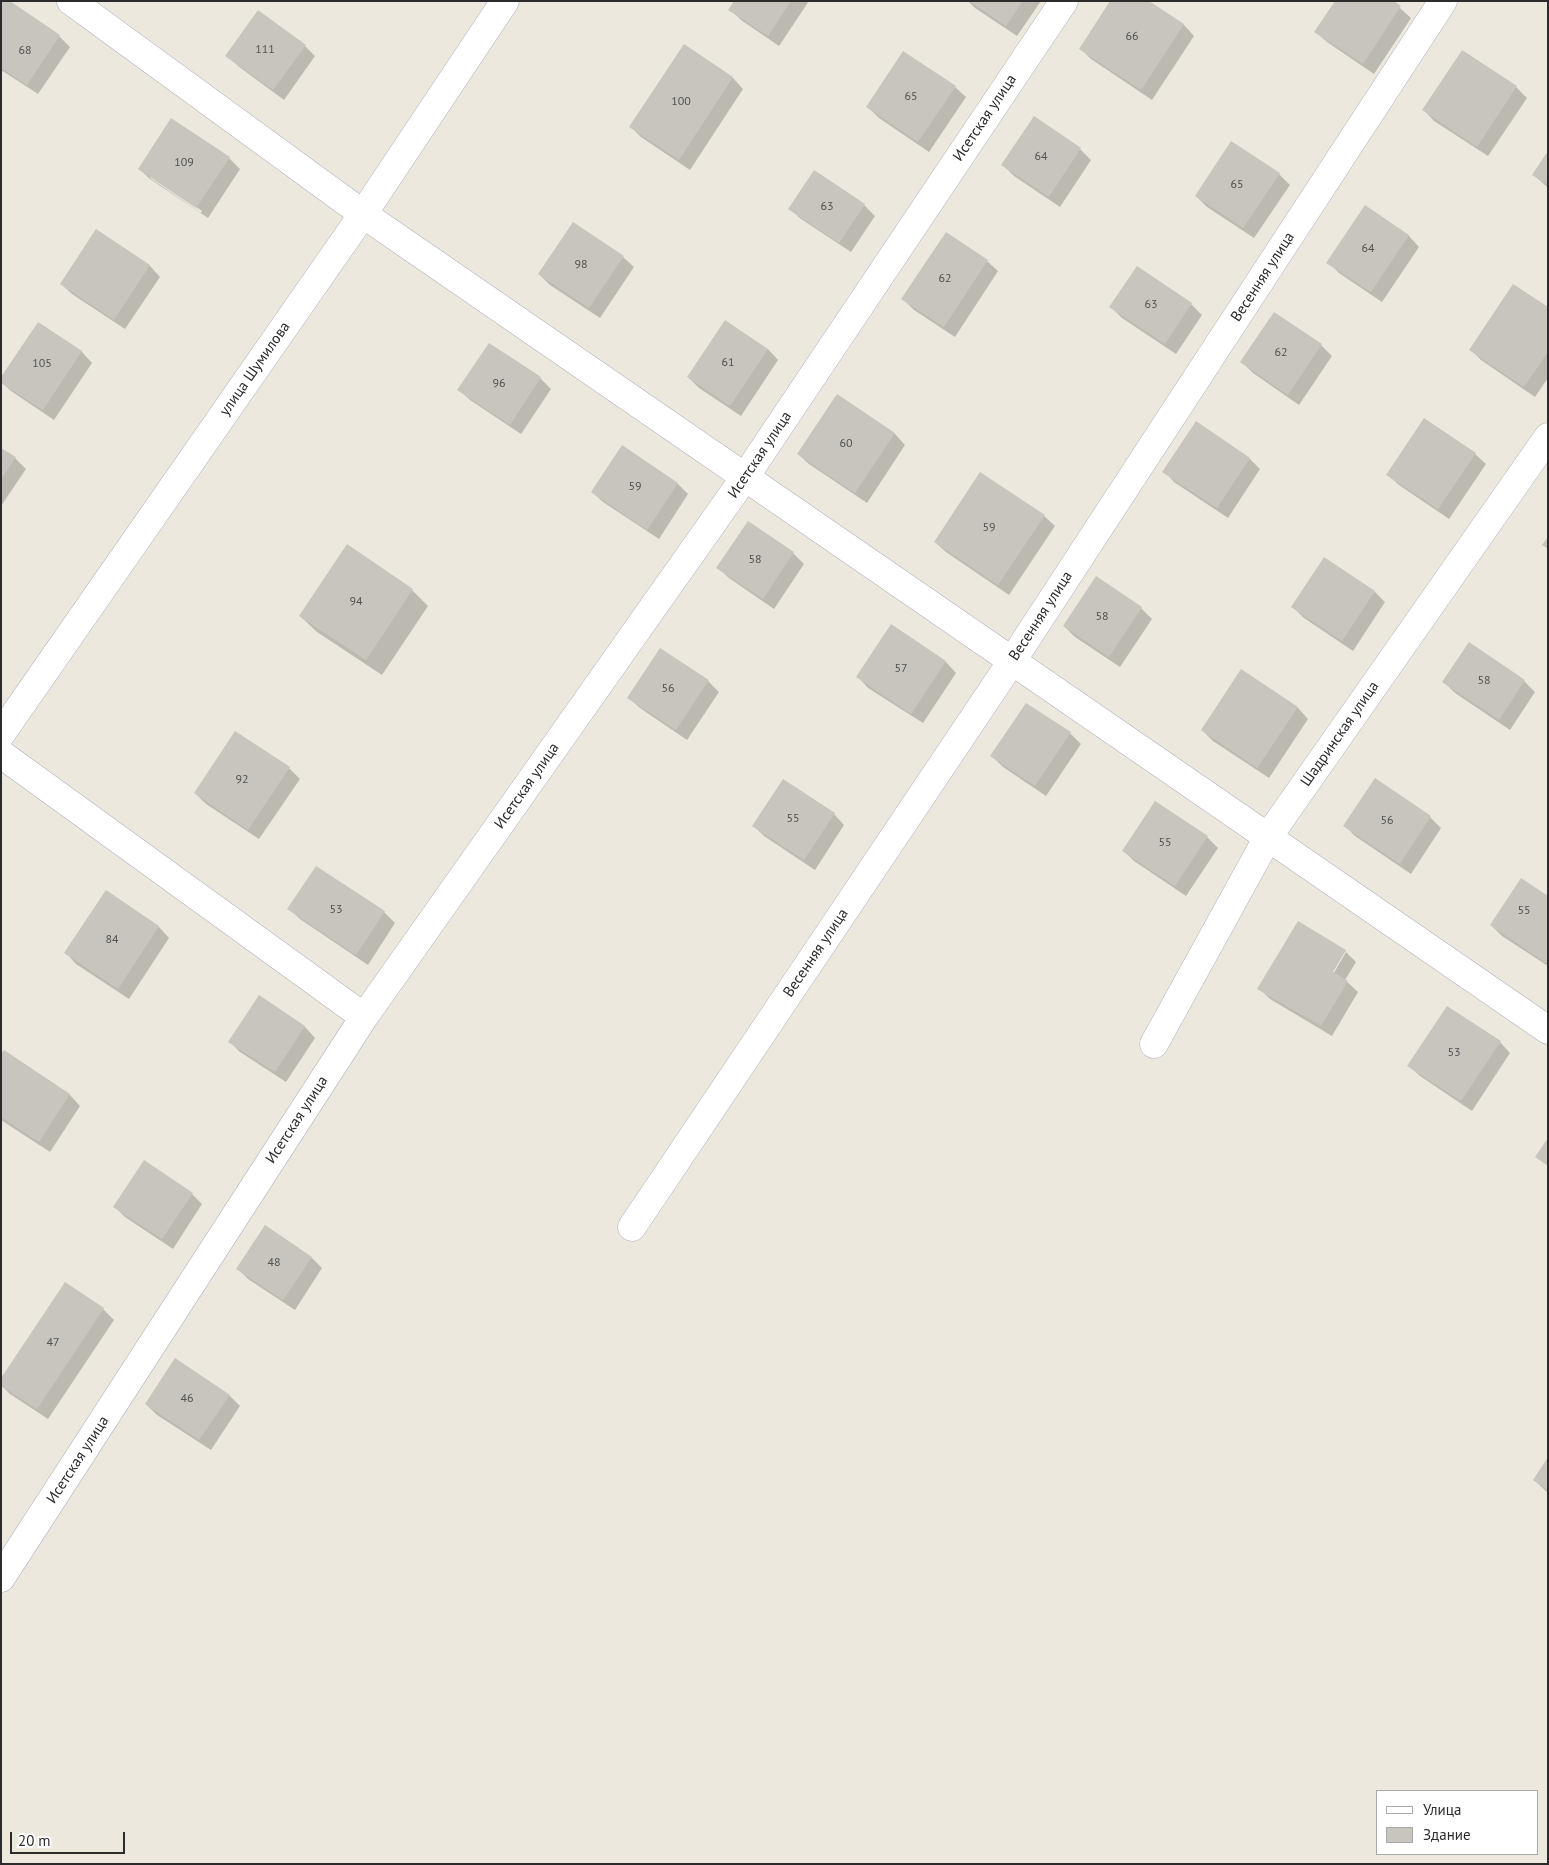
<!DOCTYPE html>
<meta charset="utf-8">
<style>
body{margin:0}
#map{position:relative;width:1549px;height:1865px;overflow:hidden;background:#ece8de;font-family:"PT Sans",sans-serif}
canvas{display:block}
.frame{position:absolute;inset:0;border:2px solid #2b2b2b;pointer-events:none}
.legend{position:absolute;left:1376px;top:1790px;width:162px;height:65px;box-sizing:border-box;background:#fff;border:1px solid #aaa;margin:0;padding:6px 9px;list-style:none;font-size:15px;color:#2b2b2b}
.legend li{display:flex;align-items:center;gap:10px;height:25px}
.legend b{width:25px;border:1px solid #aaa}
.scale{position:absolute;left:10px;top:1832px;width:115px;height:22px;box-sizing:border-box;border:2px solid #2b2b2b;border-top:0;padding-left:6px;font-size:15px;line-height:18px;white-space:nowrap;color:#2b2b2b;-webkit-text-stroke:4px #fff;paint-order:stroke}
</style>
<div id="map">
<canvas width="1549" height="1865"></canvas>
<div class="frame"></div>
<ul class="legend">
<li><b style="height:6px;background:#fff"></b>Улица</li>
<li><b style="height:14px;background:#c7c5bd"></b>Здание</li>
</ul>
<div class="scale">20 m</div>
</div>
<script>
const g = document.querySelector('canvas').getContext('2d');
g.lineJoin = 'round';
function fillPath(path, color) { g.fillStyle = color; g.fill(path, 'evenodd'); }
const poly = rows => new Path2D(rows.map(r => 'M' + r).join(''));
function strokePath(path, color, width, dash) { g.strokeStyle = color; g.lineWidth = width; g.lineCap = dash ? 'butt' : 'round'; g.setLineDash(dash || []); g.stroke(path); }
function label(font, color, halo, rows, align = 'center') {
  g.font = font + ' "PT Sans",sans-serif'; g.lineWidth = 4; g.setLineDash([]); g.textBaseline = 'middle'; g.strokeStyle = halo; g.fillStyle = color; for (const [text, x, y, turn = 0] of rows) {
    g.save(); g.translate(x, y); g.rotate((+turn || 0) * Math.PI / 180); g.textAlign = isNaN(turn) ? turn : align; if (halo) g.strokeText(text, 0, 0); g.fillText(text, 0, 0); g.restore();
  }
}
const shadow = poly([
 [1,1,59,36,70,47,38,94,1,70],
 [735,1,809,1,779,46,741,20,730,9],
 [968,1,1041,1,1017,36,975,8],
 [1147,1,1184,25,1194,36,1152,100,1091,59,1081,49],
 [1392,1,1411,18,1374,74,1327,42,1316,32],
 [305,46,315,56,284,100,238,66,227,55],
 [684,46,733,78,743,89,690,170,641,137,630,126],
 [1463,51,1516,87,1527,98,1488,156,1434,121,1424,110],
 [955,87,966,97,929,152,879,118,868,107],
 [1034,118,1080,149,1091,160,1060,207,1014,176,1003,165],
 [171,120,229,158,240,169,208,218,150,179,139,169],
 [150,175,202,211,201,213,150,178],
 [1548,154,1548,188,1534,175],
 [1279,174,1290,185,1254,238,1207,207,1196,196],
 [864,205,875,216,851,252,801,219,790,209],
 [1365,207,1409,236,1419,247,1382,302,1339,273,1328,262],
 [97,231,150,266,160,277,125,329,72,294,61,284],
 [623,257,634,267,600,318,550,285,539,274],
 [987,261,998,271,955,337,914,310,903,299],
 [1191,304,1202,315,1176,354,1122,318,1111,307],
 [1548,308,1548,378,1535,397,1481,360,1471,350],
 [38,323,82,352,92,363,54,420,11,391,1,382],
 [489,344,540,378,551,389,521,434,470,400,459,390],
 [1321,345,1332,356,1299,405,1253,373,1242,362],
 [768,349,778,360,741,416,699,388,688,377],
 [837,396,895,434,905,445,867,503,809,464,798,454],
 [1196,423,1250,459,1260,469,1228,518,1174,482,1164,471],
 [1,449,15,458,26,469,1,506],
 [1475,454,1486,464,1449,519,1399,485,1388,475],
 [678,484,688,494,659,539,603,502,592,492],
 [1044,516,1055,526,1009,595,946,552,935,542],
 [793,553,804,564,774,609,729,578,718,568],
 [1325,559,1375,592,1385,602,1353,651,1304,618,1293,607],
 [1096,578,1141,608,1152,619,1120,667,1075,637,1064,626],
 [412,590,428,606,382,675,317,632,300,616],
 [891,626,946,662,956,673,923,723,868,688,858,677],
 [1242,671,1298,708,1308,719,1269,778,1213,741,1202,730],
 [708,681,719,692,687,740,640,708,629,698],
 [1524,681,1535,692,1510,730,1455,693,1444,682],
 [1070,733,1081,744,1046,796,1003,767,992,756],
 [289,768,300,779,259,839,206,804,195,793],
 [1375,780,1430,817,1441,828,1411,874,1355,836,1345,826],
 [834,814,844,825,815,870,764,836,753,825],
 [1207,837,1218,848,1186,896,1134,861,1123,850],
 [316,867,384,912,395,923,368,965,300,919,289,909],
 [106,892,159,927,169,938,129,999,76,964,66,953],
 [1548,897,1548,966,1502,936,1491,925],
 [1345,951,1356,962,1345,980,1358,992,1332,1036,1270,999,1259,988],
 [1343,952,1346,952,1331,978,1329,977],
 [260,997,305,1027,315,1038,286,1082,240,1052,230,1042],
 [1500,1042,1510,1053,1472,1111,1420,1076,1409,1066],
 [5,1051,70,1095,80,1106,50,1152,1,1120,1,1056],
 [192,1194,202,1204,173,1249,125,1217,114,1206],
 [312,1258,322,1268,295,1310,248,1279,237,1268],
 [103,1309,114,1320,48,1419,10,1394,1,1385],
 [229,1395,240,1406,211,1450,157,1415,146,1404],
 [1548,1460,1548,1493,1534,1480]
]);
const building = poly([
 [1,1,10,1,60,35,27,85,1,68],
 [734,1,791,1,768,36,728,10],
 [969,1,1023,1,1006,26],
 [1110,1,1149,1,1184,24,1141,90,1079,49],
 [1335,1,1394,1,1401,6,1363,64,1314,32],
 [258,10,306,45,273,90,225,56],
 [684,44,733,77,679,160,629,127],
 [1462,50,1517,86,1477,147,1422,110],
 [903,51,956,86,918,142,866,107],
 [1034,116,1081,148,1049,197,1001,165],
 [171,118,230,157,196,208,138,169],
 [1231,141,1280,173,1243,228,1195,196],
 [1548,151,1548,185,1532,175],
 [814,170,865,204,839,243,788,209],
 [1365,205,1409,235,1371,292,1326,263],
 [573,222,624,256,589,308,538,274],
 [96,229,150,265,114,320,60,284],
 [946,232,988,260,944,327,901,299],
 [1137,266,1192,303,1165,344,1109,307],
 [1513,284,1548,307,1548,352,1524,387,1469,350],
 [1274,312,1322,344,1288,395,1240,362],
 [725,320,768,349,730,406,687,377],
 [38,322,82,351,43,410,1,383,1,377],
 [489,343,541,377,510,425,457,390],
 [837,394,895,433,855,493,797,454],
 [1424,418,1476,453,1438,509,1386,475],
 [1196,421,1250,458,1217,508,1162,472],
 [622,445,678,483,647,530,591,492],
 [1,448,16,457,1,479],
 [980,472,1045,515,998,585,934,542],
 [748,521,794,552,763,599,716,568],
 [1548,537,1548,549,1542,545],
 [347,544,413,589,366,660,299,616],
 [1324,557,1375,591,1342,641,1291,607],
 [1096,576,1142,607,1109,657,1063,626],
 [891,624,946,661,911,714,856,677],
 [1469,642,1525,680,1499,720,1442,682],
 [660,648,709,680,676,730,627,698],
 [1241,669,1298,707,1257,768,1201,730],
 [1026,703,1071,732,1035,786,990,756],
 [235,731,290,767,248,830,194,793],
 [1375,778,1431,816,1400,864,1343,826],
 [783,779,835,813,804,860,752,826],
 [1155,801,1208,836,1175,886,1122,851],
 [316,866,385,911,356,955,287,909],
 [1521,878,1548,896,1548,959,1546,963,1490,925],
 [106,890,159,926,118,989,64,953],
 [1298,921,1346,950,1333,972,1348,981,1321,1026,1257,989],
 [259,995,305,1026,275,1072,228,1042],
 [1447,1006,1501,1041,1461,1101,1407,1066],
 [4,1050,70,1094,39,1142,1,1117,1,1054],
 [1548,1138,1548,1166,1535,1157],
 [144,1160,193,1193,162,1239,113,1207],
 [265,1225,312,1257,283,1300,236,1269],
 [65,1282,104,1308,37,1409,1,1386,1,1378],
 [175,1358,230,1395,199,1440,145,1404],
 [1548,1457,1548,1490,1533,1480]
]);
const street = poly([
 [71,1,363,214,1548,1030],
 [1,754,364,1017],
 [1154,1044,1268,837,1548,437],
 [632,1227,1012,661,1443,1],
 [1,1578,364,1017,745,477,1064,1]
]);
const secondary = poly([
 [1,734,363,214,505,1]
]);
const numberNames = [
 ["66",1132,37],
 ["111",265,50],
 ["68",25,51],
 ["65",911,97],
 ["100",681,102],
 ["64",1041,157],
 ["109",184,163],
 ["65",1237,185],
 ["63",827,207],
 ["64",1368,249],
 ["98",581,265],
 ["62",945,279],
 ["63",1151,305],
 ["62",1281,353],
 ["61",728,363],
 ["105",42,364],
 ["96",499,384],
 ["60",846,444],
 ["59",635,487],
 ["59",989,528],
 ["58",755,560],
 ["94",356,602],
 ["58",1102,617],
 ["57",901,669],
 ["58",1484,681],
 ["56",668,689],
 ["92",242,780],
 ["55",793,819],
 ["56",1387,821],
 ["55",1165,843],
 ["53",336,910],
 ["55",1524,911],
 ["84",112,940],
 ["53",1454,1053],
 ["48",274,1263],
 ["47",53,1343],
 ["46",187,1399]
];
const streetNames = [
 ["Исетская улица",985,118,-56],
 ["Весенняя улица",1263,277,-57],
 ["улица Шумилова",255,369,-55],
 ["Исетская улица",760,455,-56],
 ["Весенняя улица",1041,616,-57],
 ["Шадринская улица",1340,734,-55],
 ["Исетская улица",527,786,-55],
 ["Весенняя улица",816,953,-56],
 ["Исетская улица",297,1120,-57],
 ["Исетская улица",78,1460,-57]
];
fillPath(shadow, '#0003');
fillPath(building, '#c7c5bd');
strokePath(street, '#b1b1bd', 29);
strokePath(secondary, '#b1b1bd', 29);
strokePath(street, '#fff', 28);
strokePath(secondary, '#fff', 28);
label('12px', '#525250', null, numberNames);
label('15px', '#2b2b2b', '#fff', streetNames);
</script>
